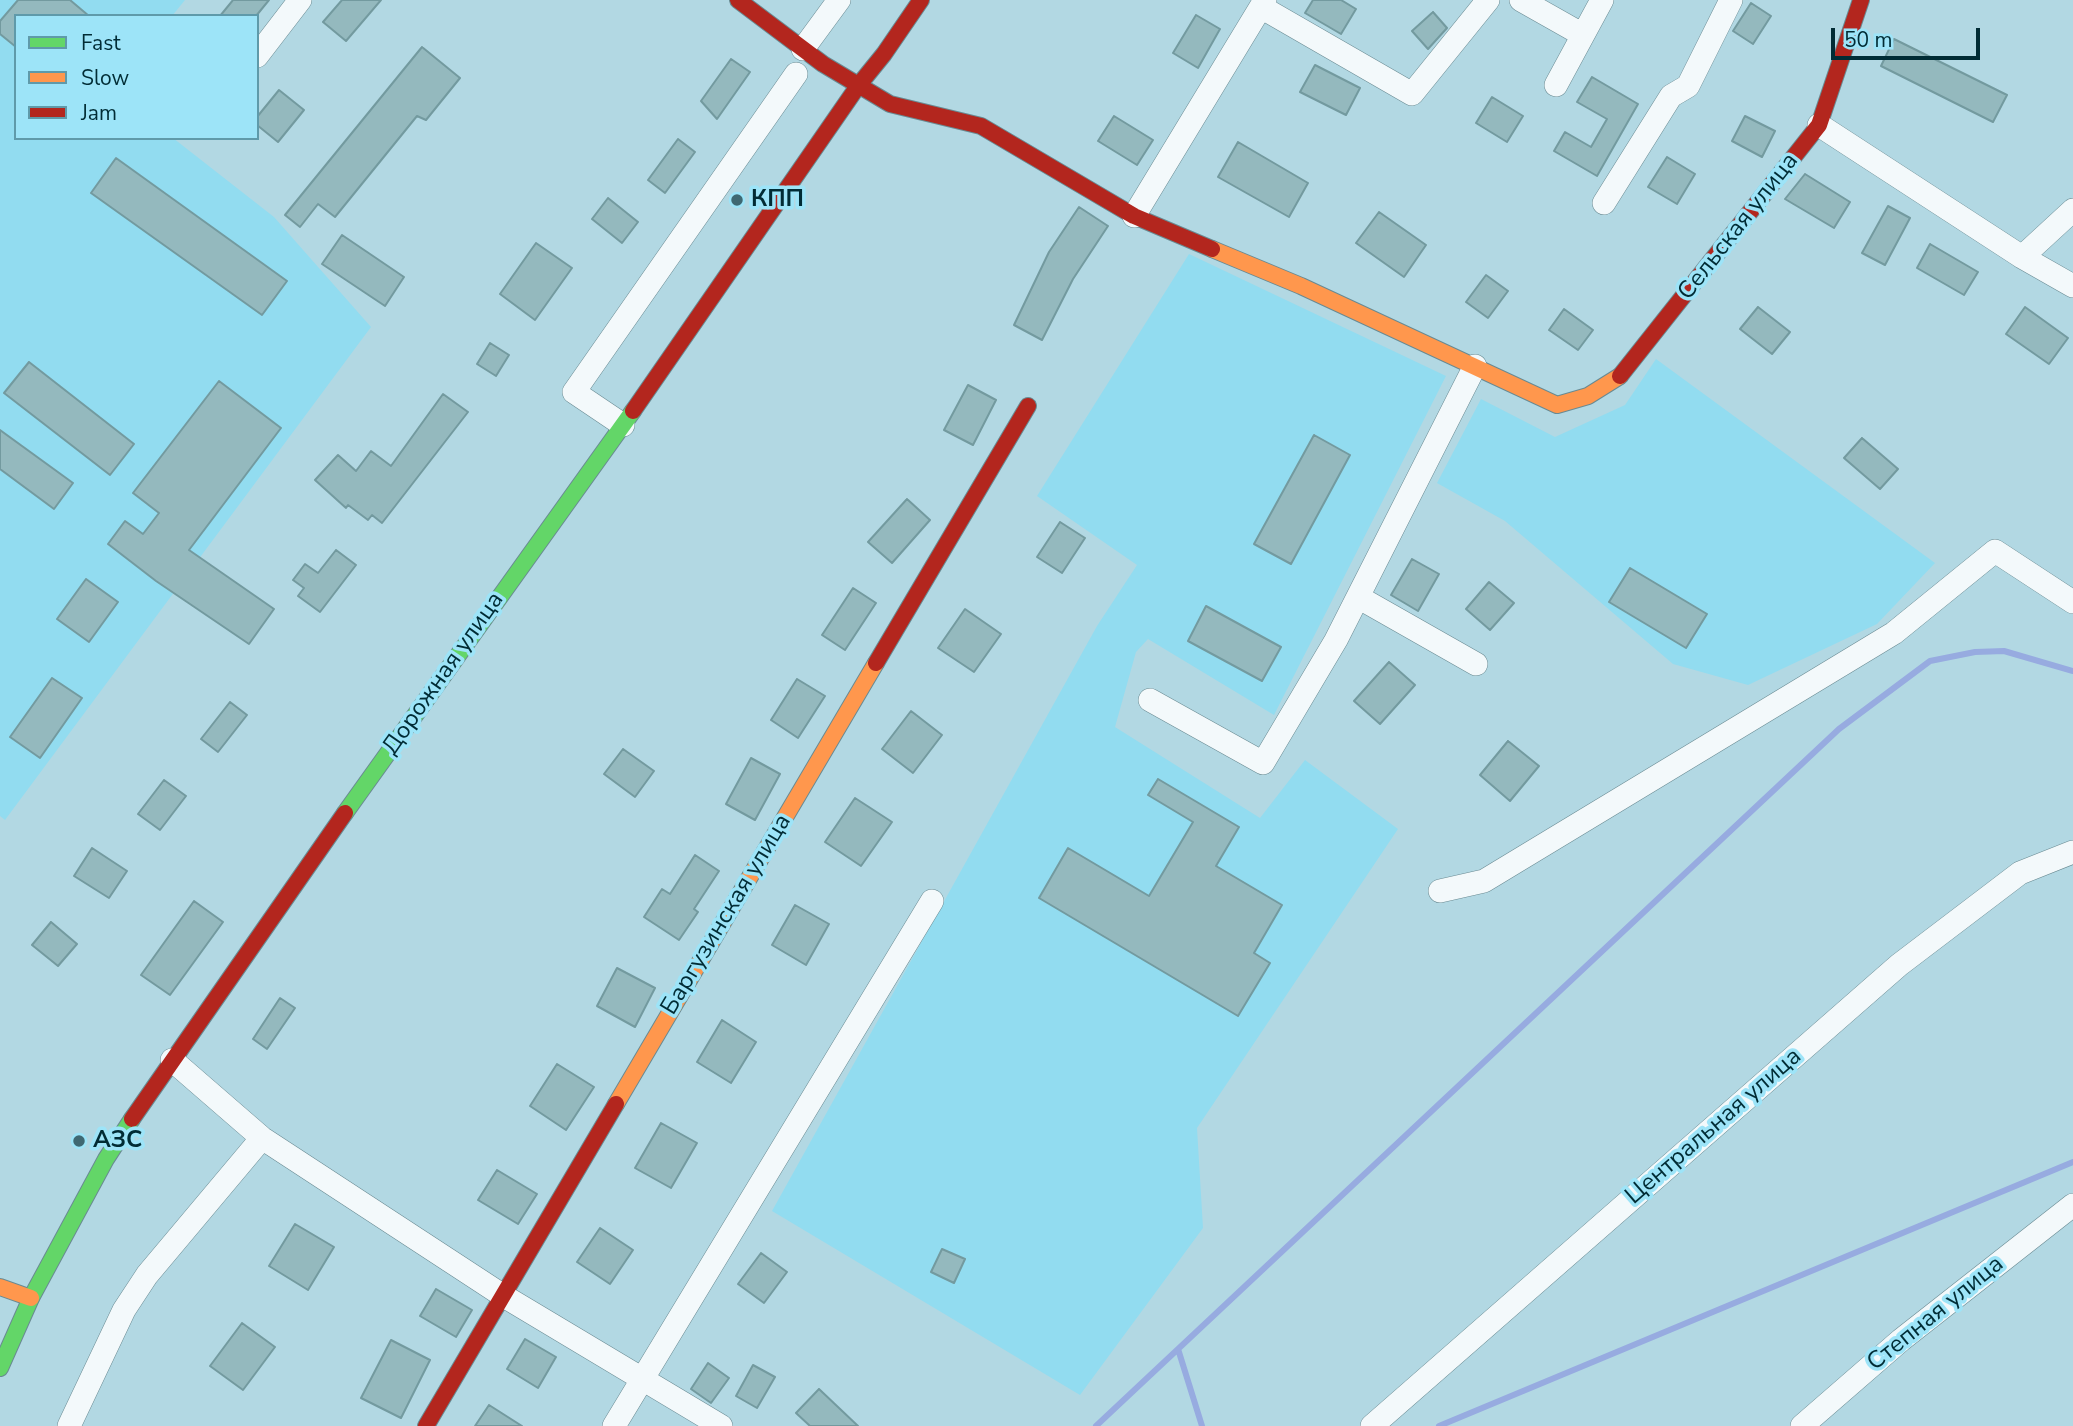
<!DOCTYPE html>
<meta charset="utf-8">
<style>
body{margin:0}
#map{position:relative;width:2073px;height:1426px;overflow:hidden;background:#b2d8e3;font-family:"Nunito Sans",sans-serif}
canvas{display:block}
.legend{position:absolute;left:14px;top:14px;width:245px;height:126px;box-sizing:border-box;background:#9de4f8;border:2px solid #5f9aaa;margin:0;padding:9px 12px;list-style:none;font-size:21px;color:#012c35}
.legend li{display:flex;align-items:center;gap:14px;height:35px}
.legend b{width:35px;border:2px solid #5f9aaa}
.scale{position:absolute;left:1831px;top:28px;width:149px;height:32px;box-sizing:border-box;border:4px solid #012c35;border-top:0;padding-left:9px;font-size:21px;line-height:24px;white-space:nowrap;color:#012c35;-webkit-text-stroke:5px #9de4f8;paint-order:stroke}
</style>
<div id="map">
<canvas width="2073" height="1426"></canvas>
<ul class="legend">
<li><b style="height:9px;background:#63d668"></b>Fast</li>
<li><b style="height:9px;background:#ff974d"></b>Slow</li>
<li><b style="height:9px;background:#b3261e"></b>Jam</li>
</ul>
<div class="scale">50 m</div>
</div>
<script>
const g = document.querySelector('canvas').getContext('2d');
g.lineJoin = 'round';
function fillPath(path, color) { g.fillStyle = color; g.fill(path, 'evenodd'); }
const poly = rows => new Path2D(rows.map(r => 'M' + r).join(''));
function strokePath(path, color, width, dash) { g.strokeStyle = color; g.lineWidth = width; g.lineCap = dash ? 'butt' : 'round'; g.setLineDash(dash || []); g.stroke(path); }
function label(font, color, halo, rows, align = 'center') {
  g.font = font + ' "Nunito Sans",sans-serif'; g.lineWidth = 7; g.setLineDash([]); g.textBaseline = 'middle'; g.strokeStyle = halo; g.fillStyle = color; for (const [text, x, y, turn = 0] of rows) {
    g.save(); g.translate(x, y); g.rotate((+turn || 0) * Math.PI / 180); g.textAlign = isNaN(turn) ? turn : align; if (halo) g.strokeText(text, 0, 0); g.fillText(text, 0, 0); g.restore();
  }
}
const built = poly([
 [0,0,185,0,172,16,16,16,16,138,173,138,274,217,371,327,5,820,0,816],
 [1189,254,1446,376,1274,715,1148,639,1136,652,1115,727,1260,818,1305,760,1398,829,1197,1128,1203,1228,1080,1395,772,1211,1097,626,1137,565,1037,496],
 [1656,359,1935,563,1877,624,1748,685,1673,664,1505,521,1437,483,1481,399,1555,437,1625,405]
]);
const stream = poly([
 [1178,1349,1202,1426],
 [1096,1426,1839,729,1930,661,1975,652,2004,651,2073,671],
 [1439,1426,2073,1162]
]);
const building = poly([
 [18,0,70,0,89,16,16,16,16,47,0,34,0,21,18,0],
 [233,0,269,0,256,16,220,16,233,0],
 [342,0,381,0,346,41,323,22,342,0],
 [1313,0,1341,0,1356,9,1341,34,1305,13,1313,0],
 [1751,3,1771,16,1753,44,1733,31,1751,3],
 [1433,12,1447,28,1428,49,1412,31,1433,12],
 [1196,15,1220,29,1198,68,1173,53,1196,15],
 [1894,39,2007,95,1993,122,1881,66,1894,39],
 [422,47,460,78,426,120,417,116,335,217,318,204,300,227,285,215,422,47],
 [731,59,750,72,717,119,701,101,731,59],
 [1315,65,1360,88,1346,115,1300,92,1315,65],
 [1592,77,1638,104,1597,176,1554,151,1565,132,1591,147,1607,119,1577,102,1592,77],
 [279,90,304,110,278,142,257,125,257,117,279,90],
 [1492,97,1523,116,1507,142,1476,123,1492,97],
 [1114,116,1153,140,1137,165,1098,141,1114,116],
 [1745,116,1775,131,1762,157,1732,141,1745,116],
 [678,139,695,152,665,193,648,180,678,139],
 [1238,142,1308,183,1289,217,1218,177,1238,142],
 [1667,157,1695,174,1677,204,1648,187,1667,157],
 [116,158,287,281,262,315,91,193,116,158],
 [1805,174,1850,202,1834,228,1785,199,1805,174],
 [608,198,638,222,622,243,592,219,608,198],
 [1888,206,1910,218,1885,265,1862,253,1888,206],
 [1079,207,1108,226,1073,279,1042,340,1014,325,1049,252,1079,207],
 [1379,212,1426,245,1404,277,1356,243,1379,212],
 [342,235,404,277,385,306,322,264,342,235],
 [536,243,572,268,535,320,500,294,536,243],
 [1930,244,1978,272,1964,295,1917,268,1930,244],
 [1486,275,1508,291,1488,318,1466,302,1486,275],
 [1758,307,1790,332,1772,354,1740,329,1758,307],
 [2025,307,2068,338,2049,364,2006,334,2025,307],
 [1564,309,1593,330,1578,350,1549,330,1564,309],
 [490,343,509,355,496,376,477,364,490,343],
 [29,362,134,444,110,475,4,393,29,362],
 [219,381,281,428,189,550,274,609,249,644,156,581,108,544,125,521,143,534,159,513,133,493,219,381],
 [968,385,996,400,973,445,944,430,968,385],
 [443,394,468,412,382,523,372,515,368,520,348,505,346,508,315,480,338,455,356,471,371,451,391,466,443,394],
 [0,430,73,483,54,509,0,469,0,430],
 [1314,435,1350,455,1291,564,1254,544,1314,435],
 [1862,438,1898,469,1880,489,1844,458,1862,438],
 [907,499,930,520,892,563,868,542,907,499],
 [1060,522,1085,538,1062,573,1037,557,1060,522],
 [336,550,356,565,320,612,298,596,304,588,293,580,305,564,318,573,336,550],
 [1412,559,1439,574,1418,611,1391,595,1412,559],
 [1630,568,1707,614,1686,648,1609,602,1630,568],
 [86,579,118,602,89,642,57,619,86,579],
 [1489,582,1514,603,1490,630,1466,609,1489,582],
 [853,588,876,603,845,650,822,635,853,588],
 [1206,606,1281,647,1262,681,1188,641,1206,606],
 [965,609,1001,634,974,672,938,648,965,609],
 [1389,662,1415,685,1380,724,1354,701,1389,662],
 [52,678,82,698,40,758,10,737,52,678],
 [797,679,825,696,798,738,771,720,797,679],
 [230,702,247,715,218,752,201,739,230,702],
 [911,711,942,735,913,773,882,749,911,711],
 [1508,741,1539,766,1510,801,1480,775,1508,741],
 [623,749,654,771,635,797,604,774,623,749],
 [751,758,780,774,755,820,726,804,751,758],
 [1158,779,1239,827,1216,866,1282,905,1254,953,1270,963,1238,1016,1039,898,1068,848,1149,896,1193,822,1148,795,1158,779],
 [164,780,186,796,160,830,138,814,164,780],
 [855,798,892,822,861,866,825,842,855,798],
 [92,848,127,871,109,898,74,876,92,848],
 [695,855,719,871,694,909,698,912,679,940,644,917,662,889,670,894,695,855],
 [194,901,223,922,170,995,141,975,194,901],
 [795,905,829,924,806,965,772,945,795,905],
 [51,922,77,944,58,966,32,945,51,922],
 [617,968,655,988,635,1027,597,1006,617,968],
 [280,998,295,1008,267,1049,253,1039,280,998],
 [722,1020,756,1042,731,1083,697,1062,722,1020],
 [557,1064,594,1087,566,1130,530,1106,557,1064],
 [661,1123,697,1143,671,1188,635,1168,661,1123],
 [497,1170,537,1194,518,1224,478,1200,497,1170],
 [295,1224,334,1247,308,1290,269,1266,295,1224],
 [600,1228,633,1250,610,1284,577,1262,600,1228],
 [942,1249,965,1259,954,1283,931,1272,942,1249],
 [761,1253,787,1272,764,1303,738,1284,761,1253],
 [436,1289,472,1310,456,1337,420,1316,436,1289],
 [242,1323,275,1347,243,1390,210,1366,242,1323],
 [525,1339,556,1357,538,1388,507,1369,525,1339],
 [391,1340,430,1360,401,1418,361,1398,391,1340],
 [708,1363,729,1378,711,1403,691,1389,708,1363],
 [753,1365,775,1377,757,1408,736,1396,753,1365],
 [819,1389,858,1426,810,1426,796,1413,819,1389],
 [489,1405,522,1426,475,1426,489,1405]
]);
const street = poly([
 [1521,0,1583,35],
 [1261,7,1412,94,1488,0],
 [803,49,839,0],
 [257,56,300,0],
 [1556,85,1602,0],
 [1819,125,2022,257,2073,210],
 [1604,203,1671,96,1688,86,1731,0],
 [1134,216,1265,0],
 [2022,257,2073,286],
 [623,425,574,392,796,74],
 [1358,597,1476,664],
 [1150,700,1263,763,1336,640,1475,366],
 [1440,891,1484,881,1894,633,1995,551,2073,602],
 [172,1060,262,1138,502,1295,721,1426],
 [69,1426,124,1310,147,1275,262,1138],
 [614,1426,932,901],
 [1372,1426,1899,965,2020,873,2073,852],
 [1802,1426,1901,1340,2073,1205]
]);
const fast = poly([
 [345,813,633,411],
 [0,1368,31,1298,106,1159,132,1119]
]);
const slow = poly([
 [1212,249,1301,286,1557,405,1588,396,1620,376],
 [616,1104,876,663],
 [0,1287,31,1298]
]);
const jam = poly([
 [738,0,823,64,890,104,981,126,1134,216,1212,249],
 [1620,376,1819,125,1861,0],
 [633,411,858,86,884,54,921,0],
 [876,663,1028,406],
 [132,1119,345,813],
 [426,1426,616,1104]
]);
const markers = [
 [737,200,7,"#3f6872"],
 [79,1141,7,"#3f6872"]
];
const poiNames = [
 ["КПП",751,200],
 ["АЗС",93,1141]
];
const streetNames = [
 ["Сельская улица",1739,227,-52],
 ["Дорожная улица",444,674,-55],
 ["Баргузинская улица",727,915,-59],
 ["Центральная улица",1714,1127,-41],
 ["Степная улица",1936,1314,-39]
];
fillPath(built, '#92dcf0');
strokePath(stream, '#97abe0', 6);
fillPath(building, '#94b9be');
strokePath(building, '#739a9f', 2);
strokePath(street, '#698a92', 24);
strokePath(fast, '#698a92', 18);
strokePath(slow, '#698a92', 18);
strokePath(jam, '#698a92', 18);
strokePath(street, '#f3f9fb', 23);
strokePath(fast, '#63d668', 16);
strokePath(slow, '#ff974d', 16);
strokePath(jam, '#b3261e', 16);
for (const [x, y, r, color] of markers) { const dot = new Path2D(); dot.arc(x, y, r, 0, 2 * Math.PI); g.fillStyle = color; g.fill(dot); strokePath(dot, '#9de4f8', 2.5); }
label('bold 24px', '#012c35', '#9de4f8', poiNames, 'left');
label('24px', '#012c35', '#9de4f8', streetNames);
</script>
